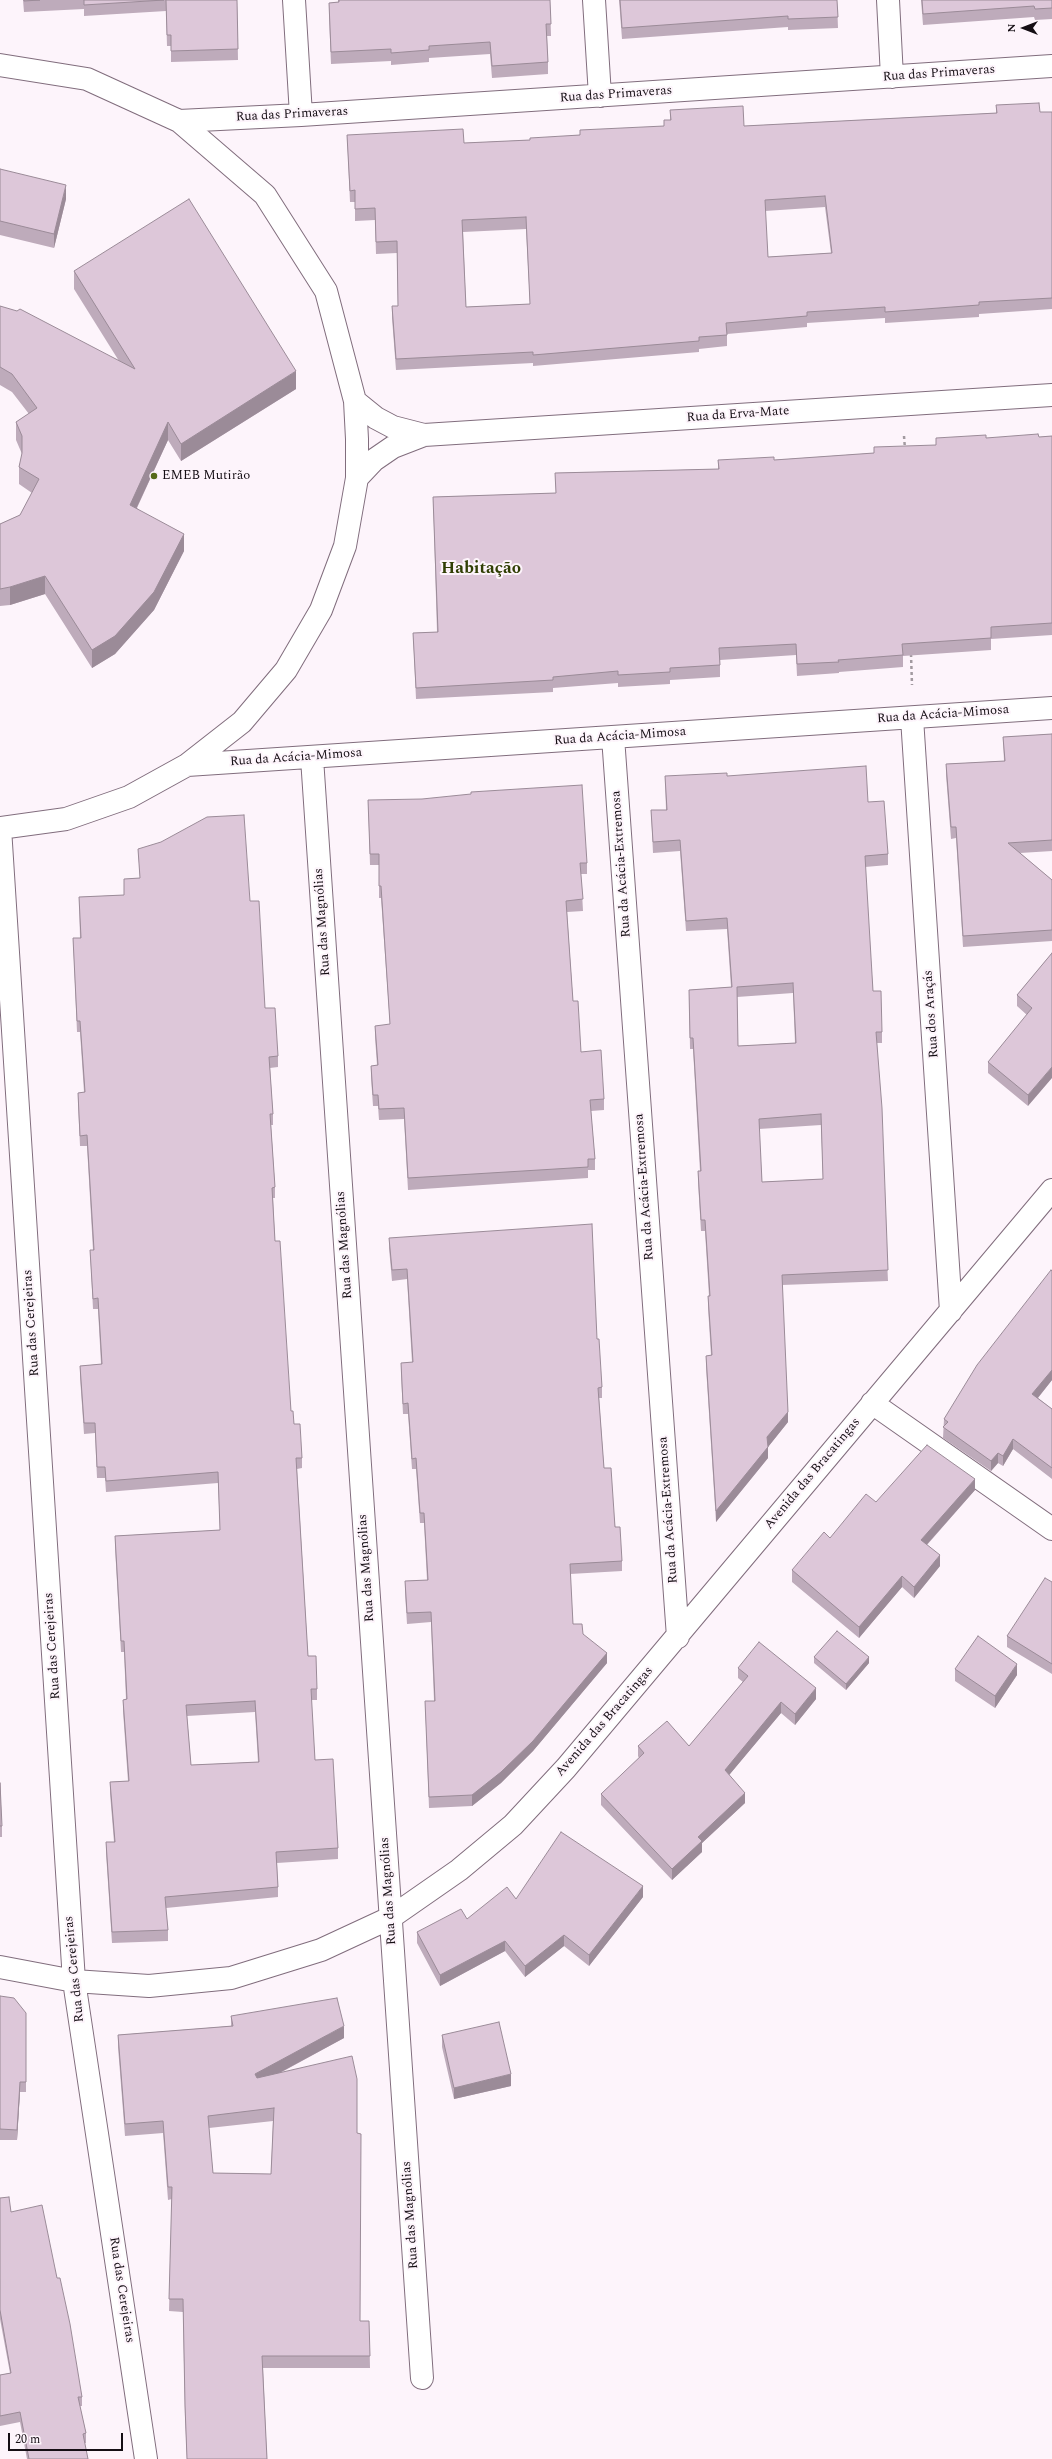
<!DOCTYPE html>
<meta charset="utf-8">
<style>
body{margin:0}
#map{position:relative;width:1052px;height:2459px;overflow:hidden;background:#fdf4fb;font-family:Spectral,serif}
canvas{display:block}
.north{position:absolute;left:1004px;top:8px;width:40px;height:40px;-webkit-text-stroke:3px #fdf4fb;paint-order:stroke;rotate:270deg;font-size:11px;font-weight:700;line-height:16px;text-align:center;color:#150e14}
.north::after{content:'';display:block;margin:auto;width:14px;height:18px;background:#150e14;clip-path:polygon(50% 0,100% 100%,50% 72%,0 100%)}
.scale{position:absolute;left:8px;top:2433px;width:115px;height:18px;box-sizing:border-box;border:2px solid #150e14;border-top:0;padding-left:5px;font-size:12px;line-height:14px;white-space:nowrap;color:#150e14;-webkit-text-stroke:3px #fdf4fb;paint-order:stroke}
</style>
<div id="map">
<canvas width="1052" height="2459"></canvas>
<div class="north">N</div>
<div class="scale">20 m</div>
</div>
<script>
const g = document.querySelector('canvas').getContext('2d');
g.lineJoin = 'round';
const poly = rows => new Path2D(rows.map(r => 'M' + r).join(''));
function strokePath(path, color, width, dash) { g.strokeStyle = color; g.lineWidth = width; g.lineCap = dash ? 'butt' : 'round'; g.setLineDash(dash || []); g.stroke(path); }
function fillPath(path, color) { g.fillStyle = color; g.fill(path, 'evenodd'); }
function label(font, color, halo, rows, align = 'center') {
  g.font = font + ' Spectral,serif'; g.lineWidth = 4; g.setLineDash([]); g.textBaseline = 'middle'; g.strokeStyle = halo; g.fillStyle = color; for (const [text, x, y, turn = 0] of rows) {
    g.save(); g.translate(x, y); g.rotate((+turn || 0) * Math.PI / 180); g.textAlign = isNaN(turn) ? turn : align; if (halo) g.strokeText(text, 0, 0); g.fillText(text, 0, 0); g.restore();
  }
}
const path = poly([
 [904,436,905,449],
 [911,654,912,685]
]);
const minor = poly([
 [294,0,301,115],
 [594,0,600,96],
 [888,0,892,77],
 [0,65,87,79,179,121,265,195,326,291,355,401,357,439,357,478,345,546,321,610,286,670,242,722,187,765,129,797,66,819,0,828],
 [179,121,301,115,1052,66],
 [355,401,376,418,393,427,424,435],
 [357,478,374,460,393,447,424,435,1052,395],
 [912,718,951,1311],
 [613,737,678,1637],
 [312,758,422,2378],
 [187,765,1052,708],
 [0,828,74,1981,146,2459],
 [872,1403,1052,1529],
 [0,1967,74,1981,149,1986,231,1978,321,1950,390,1918,459,1870,513,1825,566,1768,1052,1190]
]);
const wall = poly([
 [23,0,237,0,238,60,171,62,171,46,167,46,166,11,84,16,84,9,24,12],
 [338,0,550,0,551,36,547,36,548,62,548,74,492,78,490,54,429,58,429,62,391,65,391,61,331,64,329,15,329,3,338,2],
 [619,0,837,0,838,28,788,30,788,27,622,39],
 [921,0,1052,0,1052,19,1035,20,1034,17,923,25],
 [996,105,1040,112,1052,112,1052,309,979,314,979,317,885,323,885,318,807,323,807,327,727,334,727,346,699,349,699,352,533,366,533,363,396,370,392,318,392,306,398,306,397,253,376,254,375,220,355,221,355,202,350,202,347,135,464,143,530,140,664,126,670,120,670,110,744,126,996,113],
 [825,207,831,253,768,257,765,211],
 [526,229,530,304,466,307,463,232],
 [0,169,66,199,54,248,0,235],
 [74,271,296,389,181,461,168,440,137,508,184,551,154,610,115,654,92,668,45,594,10,605,0,606,0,524,20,515,32,493,19,484,19,467,22,454,16,440,16,422,29,414,12,392,0,385,0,306,119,361,74,289],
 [1052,436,1052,635,991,639,991,650,903,656,903,667,839,672,839,673,797,676,796,655,720,660,720,677,670,680,670,684,618,687,618,683,553,688,553,692,416,699,413,633,437,632,433,497,556,493,555,473,718,469,718,460,774,460,874,453,936,445,936,438,986,438,1039,437],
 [1052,734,1052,851,1020,853,1052,880,1052,941,963,947,956,838,951,839,946,775,946,764,1004,761,1003,737],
 [665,776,727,776,868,802,888,854,888,865,865,867,873,991,882,1032,882,1043,877,1043,888,1281,782,1285,788,1422,768,1447,768,1458,716,1522,706,1367,706,1356,711,1355,708,1307,708,1296,709,1296,705,1231,701,1231,698,1182,698,1171,700,1171,693,1049,690,1049,689,990,731,987,727,929,686,931,680,851,653,853,651,810,666,810],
 [793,993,795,1043,738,1046,737,997],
 [821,1125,823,1179,762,1182,759,1129],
 [368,800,587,863,587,874,581,874,583,911,567,912,573,1001,581,1052,604,1099,604,1110,591,1111,595,1159,595,1170,588,1170,588,1178,408,1190,404,1119,379,1120,378,1106,373,1106,371,1077,371,1066,377,1065,375,1037,375,1026,390,1025,381,898,379,898,379,865,370,865],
 [138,849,250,901,265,1008,278,1056,278,1067,270,1068,273,1114,273,1125,271,1125,275,1187,275,1198,273,1198,275,1241,291,1411,302,1458,302,1468,297,1469,308,1656,317,1689,317,1700,311,1700,315,1760,338,1848,338,1859,277,1863,278,1887,278,1897,166,1908,168,1930,168,1941,112,1943,106,1853,106,1842,114,1842,110,1793,110,1782,128,1781,123,1711,123,1700,126,1699,124,1652,121,1652,115,1547,115,1536,220,1530,218,1483,106,1492,105,1478,97,1478,95,1433,84,1434,80,1377,80,1366,101,1364,98,1309,93,1309,90,1250,93,1250,87,1146,80,1146,78,1103,78,1093,84,1092,80,1032,77,1032,73,938,80,938,79,897,124,895,124,879,140,878],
 [255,1712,258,1762,191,1765,187,1716],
 [1052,953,1028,1106,988,1073,988,1062,1027,1015,1017,1006,1017,995],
 [389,1238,597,1339,602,1387,602,1398,599,1398,604,1468,622,1561,622,1571,570,1574,573,1624,583,1634,607,1663,533,1751,501,1783,472,1806,429,1808,425,1701,434,1701,431,1622,407,1624,405,1592,405,1581,427,1580,424,1523,420,1523,416,1469,412,1469,408,1414,403,1414,401,1373,401,1363,412,1362,407,1279,392,1281,389,1248],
 [1052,1271,1052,1380,1038,1398,1052,1409,1052,1479,1013,1449,1003,1466,998,1463,991,1471,943,1438,944,1419],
 [975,1490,927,1545,940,1566,914,1598,902,1587,859,1638,792,1582,792,1570,830,1538,876,1502],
 [1052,1582,1052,1674,1007,1647,1007,1636],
 [814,1657,869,1663,846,1690,814,1663],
 [738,1668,816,1699,795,1725,781,1713,729,1775,745,1803,702,1843,702,1852,672,1880,601,1805,601,1794,639,1758,638,1756,638,1746,689,1746,743,1682,738,1678],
 [955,1669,1017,1675,995,1708,955,1681],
 [0,1783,2,1826,2,1837,0,1837],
 [643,1897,589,1966,564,1946,525,1977,505,1951,440,1986,417,1943,417,1932,467,1919,516,1899],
 [0,1996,26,2013,26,2092,20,2092,17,2140,0,2140],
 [231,2016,344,2038,280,2073,357,2133,360,2321,369,2321,370,2368,263,2368,267,2459,187,2459,185,2417,183,2312,169,2311,172,2199,168,2200,163,2133,125,2136,118,2047,118,2035,231,2026],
 [273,2121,271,2174,213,2173,209,2128],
 [442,2035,511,2086,454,2099,442,2047],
 [0,2198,11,2212,82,2397,82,2406,80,2406,86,2433,86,2443,84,2443,88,2459,27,2459,20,2422,0,2426,0,2375,10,2373,0,2319]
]);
const shadedWall = poly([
 [66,185,66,199,54,248,54,234],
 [296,371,296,389,181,461,181,444],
 [168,422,168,440,130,522,130,505],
 [184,534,184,551,154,610,115,654,92,668,92,650],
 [45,576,45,594,10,605,10,587],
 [1052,1067,1052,1078,1028,1106,1028,1095],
 [1052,1370,1052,1380,1032,1405,1032,1394],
 [788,1412,788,1422,768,1447,768,1458,716,1522,716,1511,767,1437],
 [1013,1439,1013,1449,1003,1466,1003,1456],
 [998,1453,998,1463,991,1471,991,1461],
 [975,1479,975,1490,921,1551,921,1540],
 [940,1555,940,1566,914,1598,914,1587],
 [902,1576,902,1587,859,1638,859,1627],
 [607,1653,607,1663,533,1751,501,1783,472,1806,472,1795],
 [869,1657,869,1663,846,1690,846,1684],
 [1017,1664,1017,1675,995,1708,995,1696],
 [816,1688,816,1699,795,1725,795,1714],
 [781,1702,781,1713,725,1780,725,1770],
 [745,1793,745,1803,702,1843,702,1852,672,1880,672,1869,698,1837],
 [643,1886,643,1897,589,1966,589,1955],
 [564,1935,564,1946,525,1977,525,1966],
 [505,1941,505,1951,440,1986,440,1975],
 [344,2026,344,2038,255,2086,255,2074],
 [511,2074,511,2086,454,2099,454,2088],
 [20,2082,20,2092,17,2140,17,2130]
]);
const building = poly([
 [24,0,40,0,24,1,24,0],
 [84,0,164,0,84,5,84,0],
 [166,0,237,0,238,49,171,51,171,35,167,35,166,0],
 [339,0,550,0,551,24,546,24,548,62,492,66,490,42,429,46,429,50,391,53,391,49,331,52,329,3,339,2,339,0],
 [620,0,837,0,838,17,788,19,788,16,622,28,620,0],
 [922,0,1052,0,1052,8,1035,9,1034,6,923,14,922,0],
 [1039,103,1040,112,1052,112,1052,298,979,302,979,305,885,312,885,307,807,312,807,316,726,323,727,335,699,337,699,341,533,355,533,352,396,359,392,306,398,306,397,241,376,242,375,208,355,209,355,190,350,191,347,135,463,129,464,143,530,140,530,138,580,135,580,130,664,126,664,120,671,120,670,110,743,106,744,126,997,113,996,105,1039,103],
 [825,196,832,253,768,257,765,200,825,196],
 [526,217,530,304,466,307,462,220,526,217],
 [0,169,66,185,54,234,0,221,0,169],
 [189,199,296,371,181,444,168,422,130,505,184,534,154,592,115,636,92,650,45,576,10,587,0,589,0,524,20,515,39,479,19,467,22,453,22,436,16,422,37,408,12,374,0,367,0,306,17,311,20,309,135,369,74,271,189,199],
 [1038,434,1039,437,1052,436,1052,623,991,627,991,638,902,644,903,655,838,660,839,662,797,664,796,644,719,648,720,665,670,668,670,672,618,675,618,671,553,677,553,680,416,688,413,633,438,632,433,497,556,493,555,473,719,469,718,460,774,457,774,460,874,453,874,447,936,445,936,438,986,435,986,438,1038,434],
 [1052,734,1052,840,1008,843,1052,880,1052,930,963,936,956,827,951,827,946,764,1005,761,1003,737,1052,734],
 [866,766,868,802,884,801,888,854,865,856,873,991,881,991,882,1032,876,1032,882,1108,888,1270,782,1275,788,1412,767,1437,768,1447,716,1511,706,1356,712,1355,708,1296,710,1296,705,1220,701,1220,698,1171,701,1171,693,1038,690,1038,689,990,732,987,727,918,686,921,680,840,653,842,651,810,667,810,665,776,727,773,727,776,866,766],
 [793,983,796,1043,738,1046,737,987,793,983],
 [821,1114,823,1179,762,1182,759,1119,821,1114],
 [582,785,587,863,580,863,583,899,566,901,573,1001,578,1001,581,1052,601,1050,604,1099,590,1100,595,1159,588,1159,588,1167,408,1178,404,1108,379,1109,378,1095,373,1095,371,1066,378,1065,375,1026,390,1024,381,886,379,886,379,854,370,854,368,800,422,799,471,794,471,792,582,785],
 [244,815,250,901,259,901,265,1008,275,1008,278,1056,269,1057,273,1114,270,1114,275,1187,272,1188,275,1241,280,1241,291,1411,293,1411,294,1424,300,1424,302,1458,296,1458,308,1656,316,1656,317,1689,311,1689,315,1760,333,1759,338,1848,276,1852,278,1887,165,1897,168,1930,112,1932,106,1842,115,1842,110,1782,129,1781,123,1700,127,1699,124,1641,121,1641,115,1536,220,1530,218,1472,106,1481,105,1467,97,1467,95,1423,84,1423,80,1366,102,1364,98,1298,93,1299,90,1250,94,1250,87,1135,80,1136,78,1093,85,1092,80,1021,77,1021,73,938,81,938,79,897,124,895,124,879,140,878,138,849,161,842,207,817,244,815],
 [255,1701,259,1762,191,1765,186,1705,255,1701],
 [1052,953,1052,1067,1028,1095,988,1062,1032,1008,1017,995,1052,953],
 [592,1224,597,1339,599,1339,602,1387,598,1388,604,1468,611,1468,615,1527,620,1527,622,1561,570,1564,573,1624,582,1624,583,1634,607,1653,533,1741,501,1772,472,1795,429,1797,425,1701,435,1701,431,1612,407,1613,405,1581,428,1580,424,1513,420,1513,416,1458,412,1459,408,1403,403,1404,401,1363,413,1362,407,1269,392,1270,389,1238,592,1224],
 [1051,1270,1052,1271,1052,1370,1032,1394,1052,1409,1052,1468,1013,1439,1003,1456,998,1453,991,1461,943,1427,948,1422,944,1419,977,1365,1051,1270],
 [927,1445,975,1479,921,1540,940,1555,914,1587,902,1576,859,1627,792,1570,824,1532,830,1538,866,1494,876,1502,927,1445],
 [1045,1578,1052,1582,1052,1664,1007,1636,1045,1578],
 [837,1631,869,1657,846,1684,814,1657,837,1631],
 [978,1636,1017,1664,995,1696,955,1669,978,1636],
 [759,1642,816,1688,795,1714,781,1702,725,1770,745,1793,698,1837,702,1841,672,1869,601,1794,644,1753,638,1746,667,1721,689,1746,748,1676,738,1668,759,1642],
 [0,1783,2,1826,0,1826,0,1783],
 [561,1832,643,1886,589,1955,564,1935,525,1966,505,1941,440,1975,417,1932,461,1909,467,1919,507,1887,516,1899,561,1832],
 [0,1996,14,1998,26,2013,26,2082,20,2082,17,2130,0,2129,0,1996],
 [337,1998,344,2026,255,2074,257,2078,352,2056,357,2079,357,2133,361,2134,360,2321,369,2321,370,2356,262,2356,267,2459,187,2459,185,2405,183,2299,169,2299,172,2187,168,2187,163,2121,125,2124,118,2035,233,2026,231,2016,337,1998],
 [274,2108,271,2174,213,2173,208,2116,274,2108],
 [499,2022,511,2074,454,2088,442,2035,499,2022],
 [9,2197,11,2212,42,2205,57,2278,60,2278,70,2324,82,2397,78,2397,86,2433,83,2434,88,2459,29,2459,20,2412,0,2416,0,2375,11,2373,0,2310,0,2198,9,2197]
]);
const markers = [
 [154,476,4,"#556a18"]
];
const streetNames = [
 ["Rua das Primaveras",939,74,-4],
 ["Rua das Primaveras",616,95,-4],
 ["Rua das Primaveras",292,115,-3],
 ["Rua da Erva-Mate",738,415,-4],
 ["Rua da Acácia-Mimosa",943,715,-4],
 ["Rua da Acácia-Mimosa",620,737,-4],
 ["Rua da Acácia-Mimosa",296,758,-4],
 ["Rua da Acácia-Extremosa",622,864,-94],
 ["Rua das Magnólias",323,922,-94],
 ["Rua dos Araçás",932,1014,-94],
 ["Rua da Acácia-Extremosa",645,1187,-94],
 ["Rua das Magnólias",345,1245,-94],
 ["Rua das Cerejeiras",32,1323,-94],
 ["Avenida das Bracatingas",813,1474,-50],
 ["Rua da Acácia-Extremosa",669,1510,-94],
 ["Rua das Magnólias",367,1568,-94],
 ["Rua das Cerejeiras",53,1646,-94],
 ["Avenida das Bracatingas",605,1722,-49],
 ["Rua das Magnólias",389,1891,-94],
 ["Rua das Cerejeiras",75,1969,-96],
 ["Rua das Magnólias",411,2215,-94],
 ["Rua das Cerejeiras",121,2290,81]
];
const poiNames = [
 ["EMEB Mutirão",162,476]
];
const districtNames = [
 ["Habitação",481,570]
];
strokePath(minor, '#816d7d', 24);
strokePath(path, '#a29aa0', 2.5, [3, 3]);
strokePath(minor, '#fff', 22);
fillPath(wall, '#beabbb');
fillPath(shadedWall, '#9b8b98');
fillPath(building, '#ddc7d9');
strokePath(building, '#9b8b98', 1);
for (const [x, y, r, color] of markers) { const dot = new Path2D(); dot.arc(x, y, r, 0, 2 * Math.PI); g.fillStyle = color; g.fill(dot); strokePath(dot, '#fdf4fb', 1.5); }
label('13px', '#150e14', '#fdf4fb', streetNames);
label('13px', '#150e14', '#fdf4fb', poiNames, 'left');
label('bold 17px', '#313f05', '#fdf4fb', districtNames);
</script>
